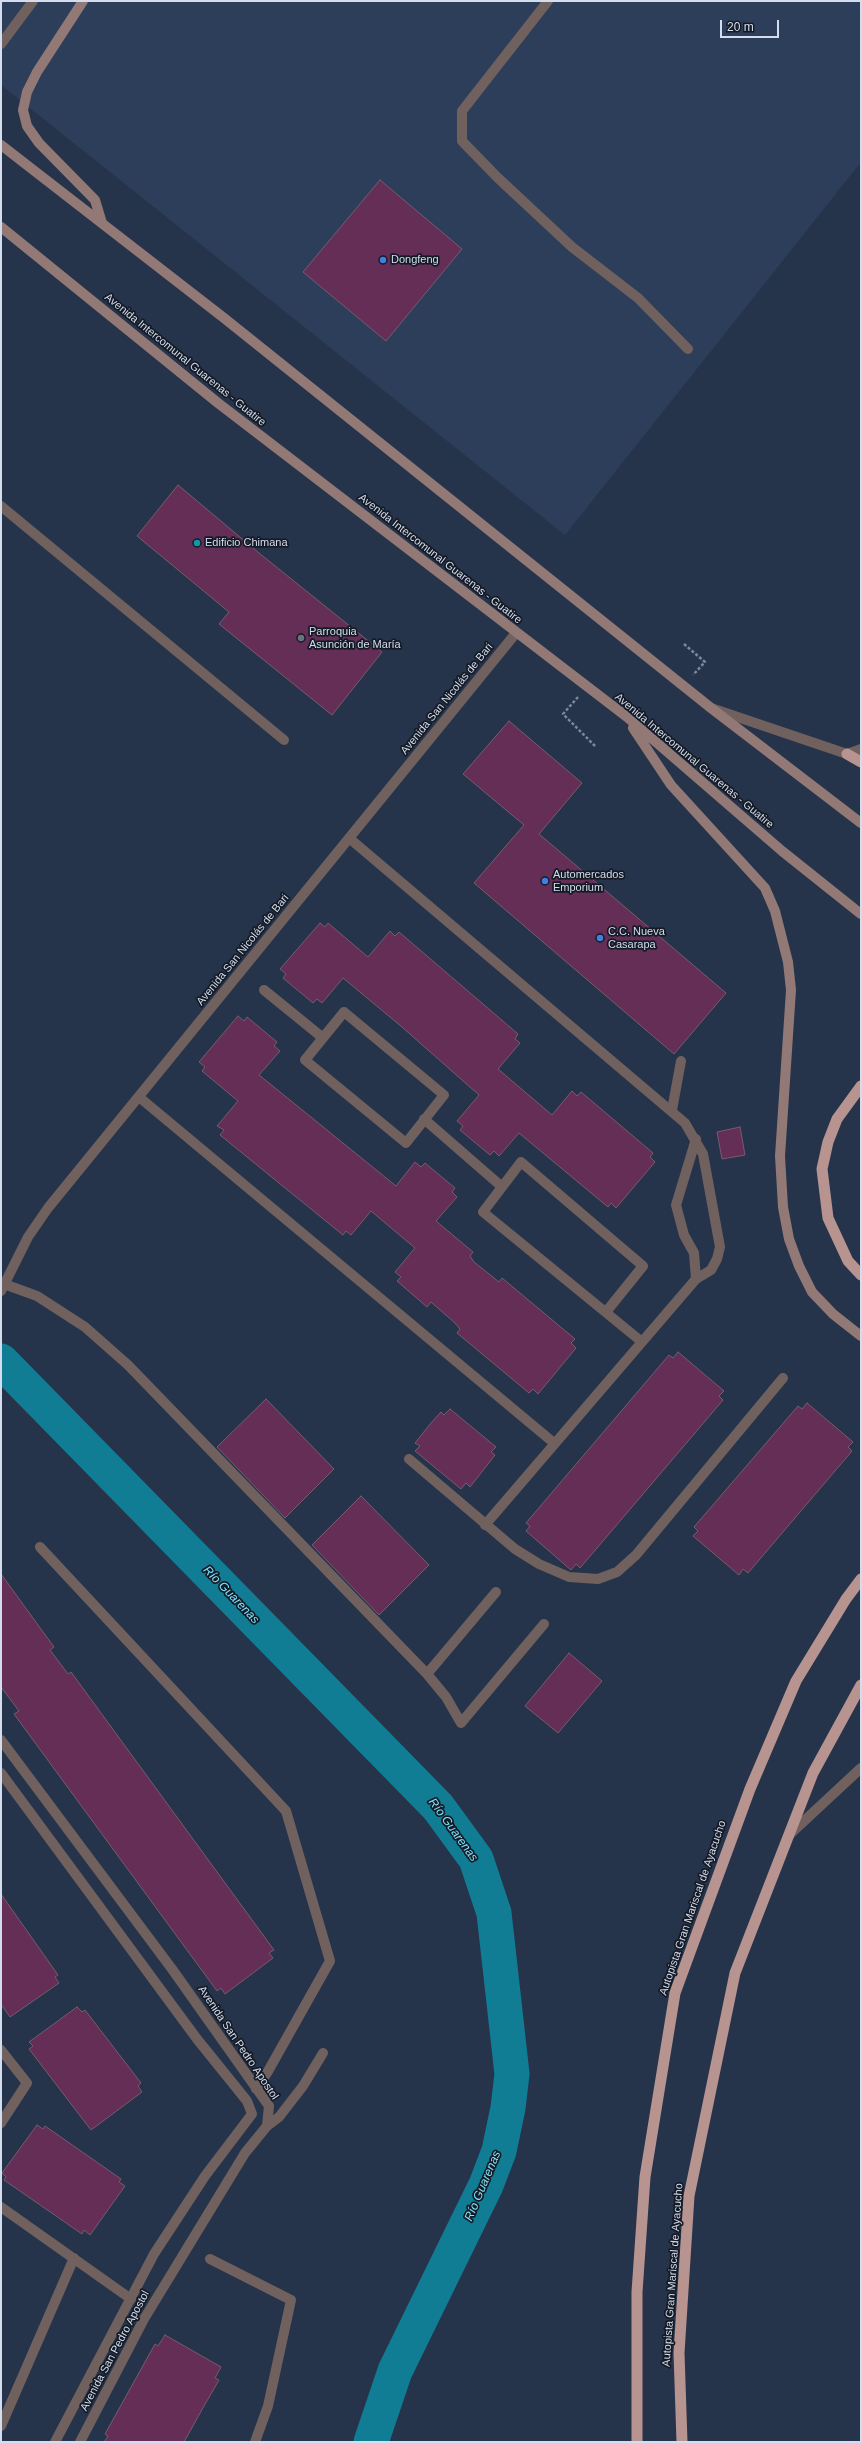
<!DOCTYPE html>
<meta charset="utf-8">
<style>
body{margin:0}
#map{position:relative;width:862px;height:2443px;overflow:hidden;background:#26344b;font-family:Arial,sans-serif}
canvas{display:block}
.frame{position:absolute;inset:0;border:2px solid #d4dded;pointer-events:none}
.scale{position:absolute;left:720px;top:20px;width:59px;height:18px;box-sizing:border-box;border:2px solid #d4dded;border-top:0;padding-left:5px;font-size:12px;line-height:14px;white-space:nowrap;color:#d4dded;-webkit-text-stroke:3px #151b26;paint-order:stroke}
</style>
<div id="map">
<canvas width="862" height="2443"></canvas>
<div class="frame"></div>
<div class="scale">20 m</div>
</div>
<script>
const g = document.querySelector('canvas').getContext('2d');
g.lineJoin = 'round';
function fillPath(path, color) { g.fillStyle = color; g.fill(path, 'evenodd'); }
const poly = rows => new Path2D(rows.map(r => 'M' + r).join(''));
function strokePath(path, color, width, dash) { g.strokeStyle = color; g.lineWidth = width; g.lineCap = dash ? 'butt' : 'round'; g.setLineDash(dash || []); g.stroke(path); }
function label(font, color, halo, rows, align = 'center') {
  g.font = font + ' Arial,sans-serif'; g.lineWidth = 3.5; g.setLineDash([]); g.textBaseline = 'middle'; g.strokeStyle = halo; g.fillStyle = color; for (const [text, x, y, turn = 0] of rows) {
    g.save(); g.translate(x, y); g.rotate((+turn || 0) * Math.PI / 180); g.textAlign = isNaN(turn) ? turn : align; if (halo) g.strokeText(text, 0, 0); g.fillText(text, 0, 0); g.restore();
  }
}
const built = poly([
 [1,1,861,1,861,162,565,535,1,85]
]);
const river = poly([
 [1,1361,438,1807,476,1859,494,1913,512,2074,508,2108,499,2151,486,2185,395,2371,371,2442]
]);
const building = poly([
 [380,180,462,249,386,341,303,272,380,180],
 [178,485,259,553,382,652,332,715,219,624,229,612,137,536,178,485],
 [509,721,582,783,539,834,726,993,674,1054,474,883,524,825,463,774,509,721],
 [320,923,325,927,328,923,368,957,390,931,395,936,399,932,518,1034,515,1039,520,1043,498,1069,552,1115,572,1091,577,1096,581,1092,653,1153,650,1157,655,1162,616,1208,611,1203,608,1207,519,1133,499,1156,494,1151,490,1155,460,1130,463,1126,457,1121,479,1095,402,1027,343,978,322,1003,317,999,313,1003,283,978,286,974,280,969,320,923],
 [238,1016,244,1021,247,1017,277,1042,274,1046,280,1051,259,1075,396,1186,415,1162,421,1167,425,1163,455,1188,452,1192,457,1197,436,1221,473,1252,470,1256,474,1262,499,1282,502,1278,575,1339,571,1343,576,1348,538,1394,533,1389,529,1393,457,1333,460,1329,455,1323,431,1302,427,1307,397,1281,401,1277,395,1272,415,1248,371,1211,351,1235,346,1231,343,1235,220,1135,224,1130,217,1126,238,1101,202,1071,205,1067,199,1062,238,1016],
 [740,1127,745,1155,722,1159,717,1132,740,1127],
 [678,1352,724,1391,719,1396,723,1400,580,1568,576,1564,571,1570,526,1531,530,1526,526,1523,669,1355,673,1358,678,1352],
 [266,1399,334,1469,285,1518,217,1447,266,1399],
 [807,1403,853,1442,848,1447,852,1451,748,1573,743,1569,739,1575,693,1536,698,1531,694,1527,798,1406,802,1409,807,1403],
 [450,1409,496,1447,491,1452,495,1455,470,1487,466,1483,461,1489,415,1451,420,1446,415,1443,431,1423,441,1412,444,1415,450,1409],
 [361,1496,429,1565,379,1615,312,1545,361,1496],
 [1,1574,54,1647,50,1650,68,1674,71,1672,274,1950,269,1953,273,1958,225,1994,221,1988,217,1991,14,1714,19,1711,1,1687,1,1574],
 [569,1653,602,1681,558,1733,525,1706,569,1653],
 [1,1894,58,1975,55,1977,59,1983,10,2017,1,2004,1,1894],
 [77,2007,82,2012,85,2010,141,2083,138,2086,142,2092,91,2130,29,2049,33,2046,29,2042,77,2007],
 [37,2125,43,2129,45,2126,121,2179,119,2182,125,2186,90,2235,84,2230,82,2234,4,2180,6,2177,2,2173,37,2125],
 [165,2335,221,2367,215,2378,219,2380,204,2406,184,2442,104,2442,108,2436,105,2434,155,2344,158,2346,165,2335]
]);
const path = poly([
 [684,644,705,662,693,675],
 [578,697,563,714,595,746]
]);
const service = poly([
 [548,1,462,111,462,141,497,177,572,247,638,298,688,349],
 [1,506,284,740],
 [264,990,323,1038],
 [344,1012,444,1095,406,1143,305,1060,344,1012],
 [139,1097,554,1443],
 [672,1110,681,1061],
 [424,1119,501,1186],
 [4,1284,37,1296,85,1327,128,1365,427,1674,446,1697,461,1723,544,1624],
 [606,1312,643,1266,521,1162,483,1212,642,1342],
 [409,1459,515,1549,539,1564,569,1577,598,1579,617,1572,636,1555,783,1378],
 [485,1525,696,1279],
 [40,1547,286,1811,330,1961,267,2073,256,2089],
 [427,1674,496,1592],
 [1,2050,27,2083,1,2123],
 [1,2207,131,2299],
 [210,2259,291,2300,268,2406,255,2442],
 [1,2426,74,2258]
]);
const minor = poly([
 [1,44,33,1],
 [711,708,847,754,861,749],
 [349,838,685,1123,703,1154,720,1247,717,1259,711,1270,696,1279],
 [696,1279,694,1253,684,1235,676,1205,696,1139],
 [1,1291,28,1237,48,1208,516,633],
 [1,1740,172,1969,269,2106,267,2126,245,2153,144,2319,80,2442],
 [1,1773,197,2039,247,2101,252,2114,205,2176,154,2254,55,2442],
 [789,1835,861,1768],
 [267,2126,279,2117,303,2086,323,2053]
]);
const secondary = poly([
 [83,1,37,72,27,92,23,110,27,126,39,143,95,200,102,223],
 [1,145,224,318,711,708,861,823],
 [1,227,218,403,627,717,782,851,861,914],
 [633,728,671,785,765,888,775,911,788,962,791,990,780,1156,783,1207,789,1239,799,1266,812,1292,833,1314,861,1336]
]);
const trunk = poly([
 [847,754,861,762],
 [861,1086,837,1119,828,1142,822,1169,828,1218,848,1261,861,1275],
 [637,2442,637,2292,645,2177,675,1993,750,1789,796,1681,846,1599,861,1579],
 [682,2442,679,2353,689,2196,735,1973,813,1773,861,1685]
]);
const markers = [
 [383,260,4,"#3f7fe0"],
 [197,543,4,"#0f9aa8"],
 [301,638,4,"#6b7280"],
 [545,881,4,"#3f7fe0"],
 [600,938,4,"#3f7fe0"]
];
const poiNames = [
 ["Dongfeng",391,260],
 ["Edificio Chimana",205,543],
 ["Parroquia",309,632],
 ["Asunción de María",309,645],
 ["Automercados",553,875],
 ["Emporium",553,888],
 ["C.C. Nueva",608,932],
 ["Casarapa",608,945]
];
const streetNames = [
 ["Avenida Intercomunal Guarenas - Guatire",185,360,39],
 ["Avenida Intercomunal Guarenas - Guatire",440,559,38],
 ["Avenida San Nicolás de Bari",447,699,-51],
 ["Avenida Intercomunal Guarenas - Guatire",694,761,40],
 ["Avenida San Nicolás de Bari",243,950,-51],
 ["Autopista Gran Mariscal de Ayacucho",693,1908,-71],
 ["Avenida San Pedro Apostol",238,2043,56],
 ["Autopista Gran Mariscal de Ayacucho",673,2275,-86],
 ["Avenida San Pedro Apostol",115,2351,-62]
];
const waterNames = [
 ["Río Guarenas",231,1595,46],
 ["Río Guarenas",453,1830,54],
 ["Río Guarenas",483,2186,-67]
];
fillPath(built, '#2d3e5b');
strokePath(river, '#117d95', 35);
fillPath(building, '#642e56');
strokePath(building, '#775b6e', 1);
strokePath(path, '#7b879a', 2.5, [3, 2]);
strokePath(service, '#70615e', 10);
strokePath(minor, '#70615e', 10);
strokePath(secondary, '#927975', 10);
strokePath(trunk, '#b7948f', 11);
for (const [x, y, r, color] of markers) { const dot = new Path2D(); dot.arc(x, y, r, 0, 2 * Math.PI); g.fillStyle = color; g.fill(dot); strokePath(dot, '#151b26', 1.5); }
label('11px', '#d4dded', '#151b26', poiNames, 'left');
label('11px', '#d4dded', '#151b26', streetNames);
label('italic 12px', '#81e3fe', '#151b26', waterNames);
</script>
